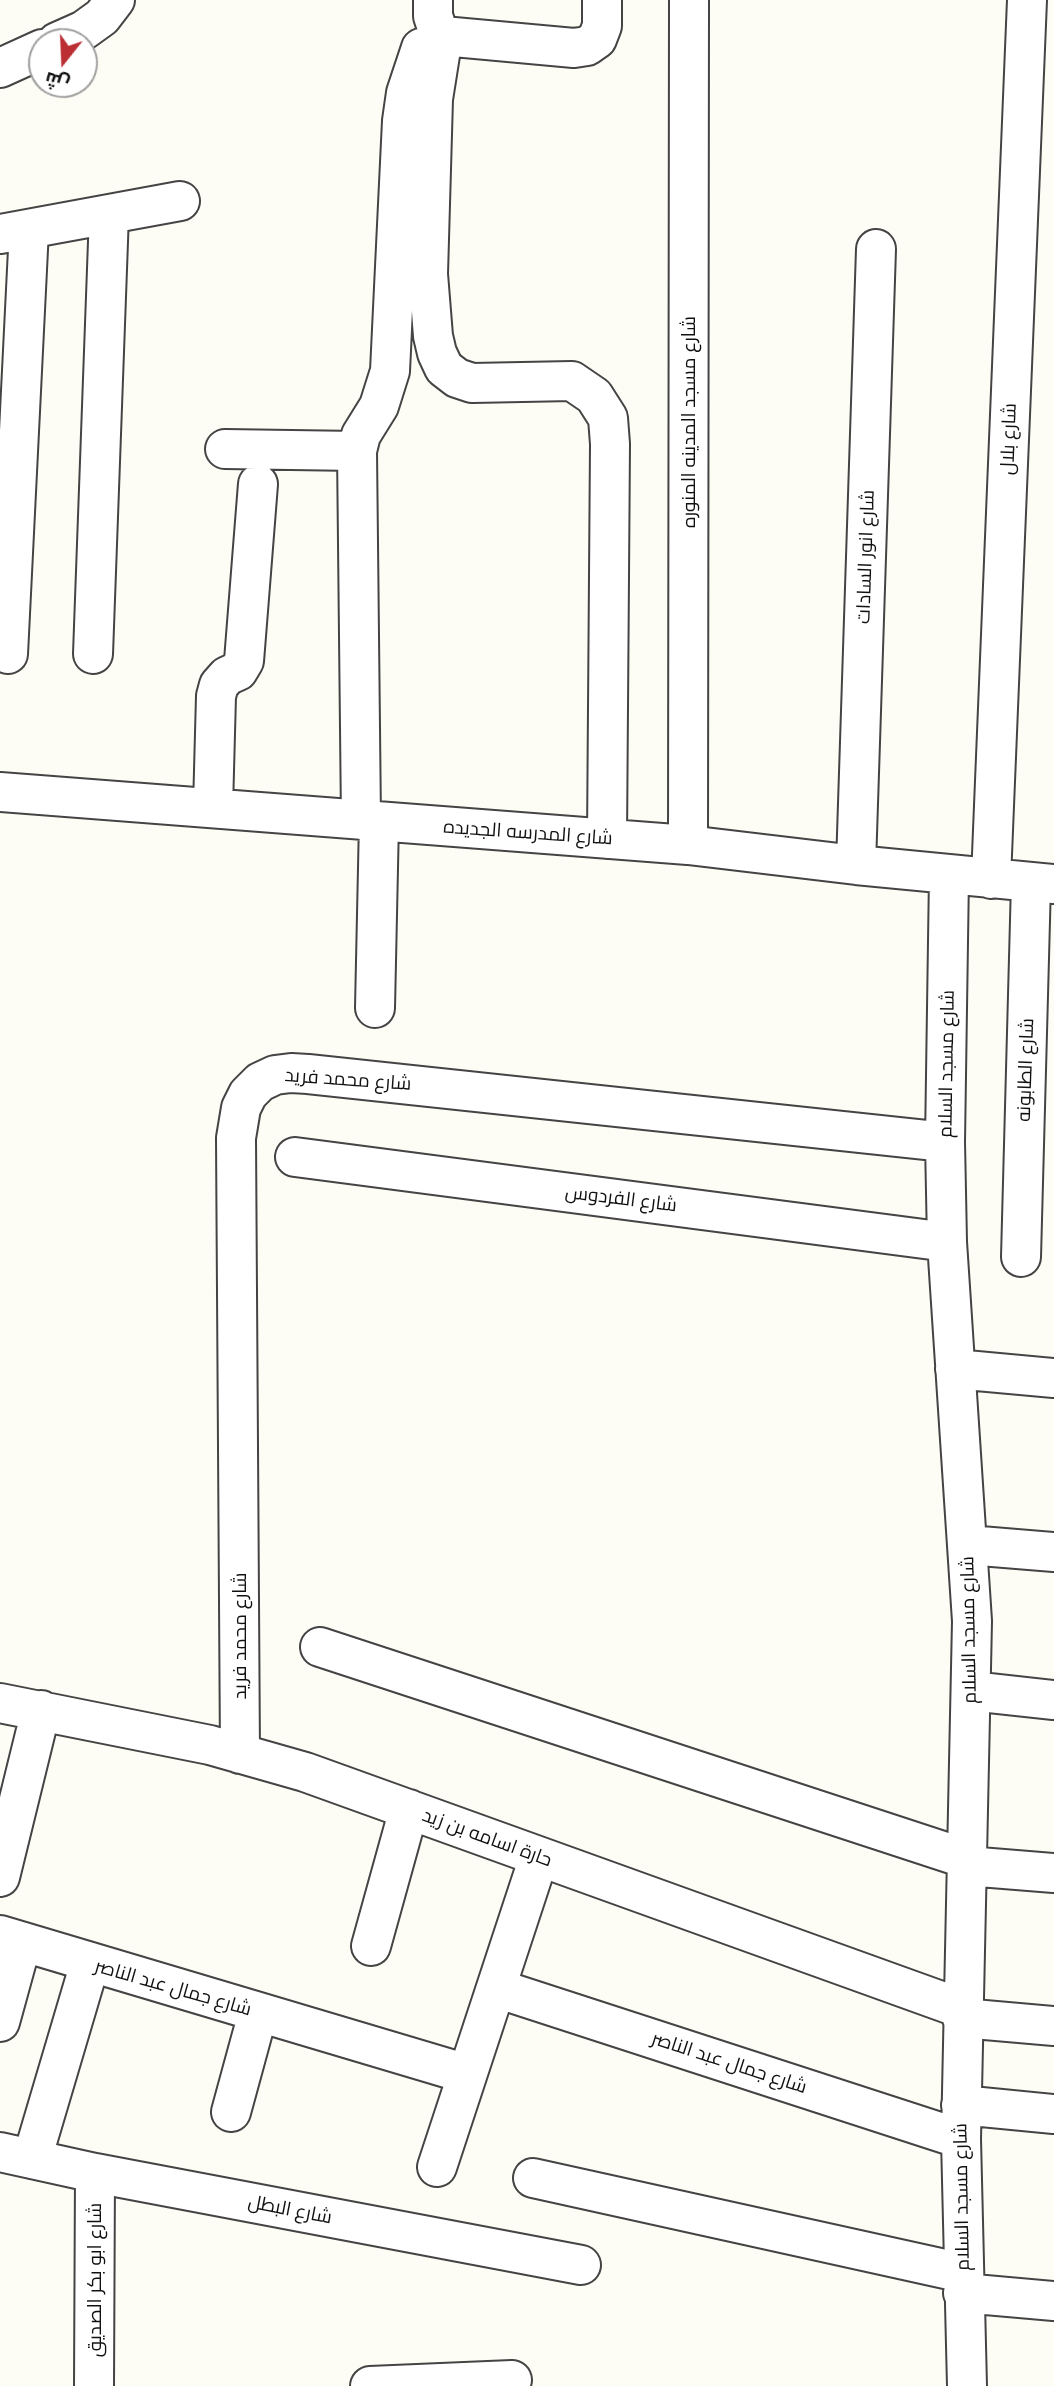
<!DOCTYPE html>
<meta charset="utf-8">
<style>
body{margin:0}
#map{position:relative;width:1054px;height:2386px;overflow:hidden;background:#fefdf5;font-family:"Roboto Serif",Cairo,serif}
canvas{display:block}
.north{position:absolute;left:28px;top:28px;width:70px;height:70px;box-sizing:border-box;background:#fff;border:2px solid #a0a0a0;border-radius:50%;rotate:198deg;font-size:19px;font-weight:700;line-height:28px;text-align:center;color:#111}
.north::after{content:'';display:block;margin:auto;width:24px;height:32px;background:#bb2e33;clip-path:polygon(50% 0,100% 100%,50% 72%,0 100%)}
</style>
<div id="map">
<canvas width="1054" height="2386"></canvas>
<div class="north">ش</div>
</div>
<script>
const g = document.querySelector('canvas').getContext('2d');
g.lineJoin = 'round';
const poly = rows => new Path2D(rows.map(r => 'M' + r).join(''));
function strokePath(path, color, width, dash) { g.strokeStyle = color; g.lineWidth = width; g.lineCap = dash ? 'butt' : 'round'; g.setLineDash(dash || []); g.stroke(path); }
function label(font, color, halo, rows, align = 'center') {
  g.font = font + ' "Roboto Serif",Cairo,serif'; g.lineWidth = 7; g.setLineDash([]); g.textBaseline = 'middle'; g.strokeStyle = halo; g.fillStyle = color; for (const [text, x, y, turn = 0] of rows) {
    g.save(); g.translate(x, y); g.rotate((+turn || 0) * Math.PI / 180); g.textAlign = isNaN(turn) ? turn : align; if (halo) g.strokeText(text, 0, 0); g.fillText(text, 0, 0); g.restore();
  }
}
const minor = poly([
 [433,0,433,16,437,28,443,36,574,48,587,46,597,39,602,26,602,0],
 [443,36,433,99,428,274,433,336,437,353,444,368,457,378,472,383,572,381,594,396,608,418,610,444,607,839],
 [57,42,84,30,102,17,115,0],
 [0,68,42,49],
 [0,234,180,201],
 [225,449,357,451],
 [8,654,29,229],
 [93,654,109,214],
 [0,792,688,845,856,865,1054,884],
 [213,808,216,696,219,685,227,676,238,671,244,661,258,484],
 [361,820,357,451,361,435,379,406,390,371,402,121,406,93,421,48],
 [688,845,689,0],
 [856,865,876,249],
 [949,875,945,1142,947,1242,972,1621,961,2139,967,2386],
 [991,879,1027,0],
 [375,1008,379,821],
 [295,1157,947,1242],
 [1021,1257,1031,883],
 [955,1369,1054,1378],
 [968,1545,1054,1552],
 [320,1647,967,1859],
 [971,1691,1054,1700],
 [0,1703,210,1745,305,1772,963,2009],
 [240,1754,236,1138,241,1108,248,1094,260,1082,275,1075,291,1073,308,1074,945,1142],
 [967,1866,1054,1873],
 [0,1877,41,1710],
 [0,1935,467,2074],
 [371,1946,409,1809],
 [496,1988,961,2139],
 [962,2018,1054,2026],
 [0,2022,22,1942],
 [961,2105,1054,2114],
 [231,2112,258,2013],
 [0,2152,95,2173,581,2265],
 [32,2159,90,1963],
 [437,2167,539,1857],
 [533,2178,963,2273],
 [963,2293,1054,2301],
 [94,2386,95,2173],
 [370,2386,512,2380]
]);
const streetNames = [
 ["شارع مسجد المدينه المنوره",689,422,-90],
 ["شارع بلال",1009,439,-88],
 ["شارع انور السادات",866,557,-88],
 ["شارع المدرسه الجديده",528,833,4],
 ["شارع مسجد السلام",947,1064,-89],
 ["شارع الطابونه",1026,1070,-88],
 ["شارع محمد فريد",348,1080,4],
 ["شارع الفردوس",621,1199,7],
 ["شارع مسجد السلام",969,1630,-91],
 ["شارع محمد فريد",240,1636,-90],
 ["حارة اسامه بن زيد",487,1838,20],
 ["شارع جمال عبد الناصر",173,1988,16],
 ["شارع جمال عبد الناصر",729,2063,18],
 ["شارع مسجد السلام",962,2197,-91],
 ["شارع البطل",290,2210,11],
 ["شارع ابو بكر الصديق",95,2280,-90]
];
strokePath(minor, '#444', 42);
strokePath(minor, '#fff', 38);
label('19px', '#111', '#fff', streetNames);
</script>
